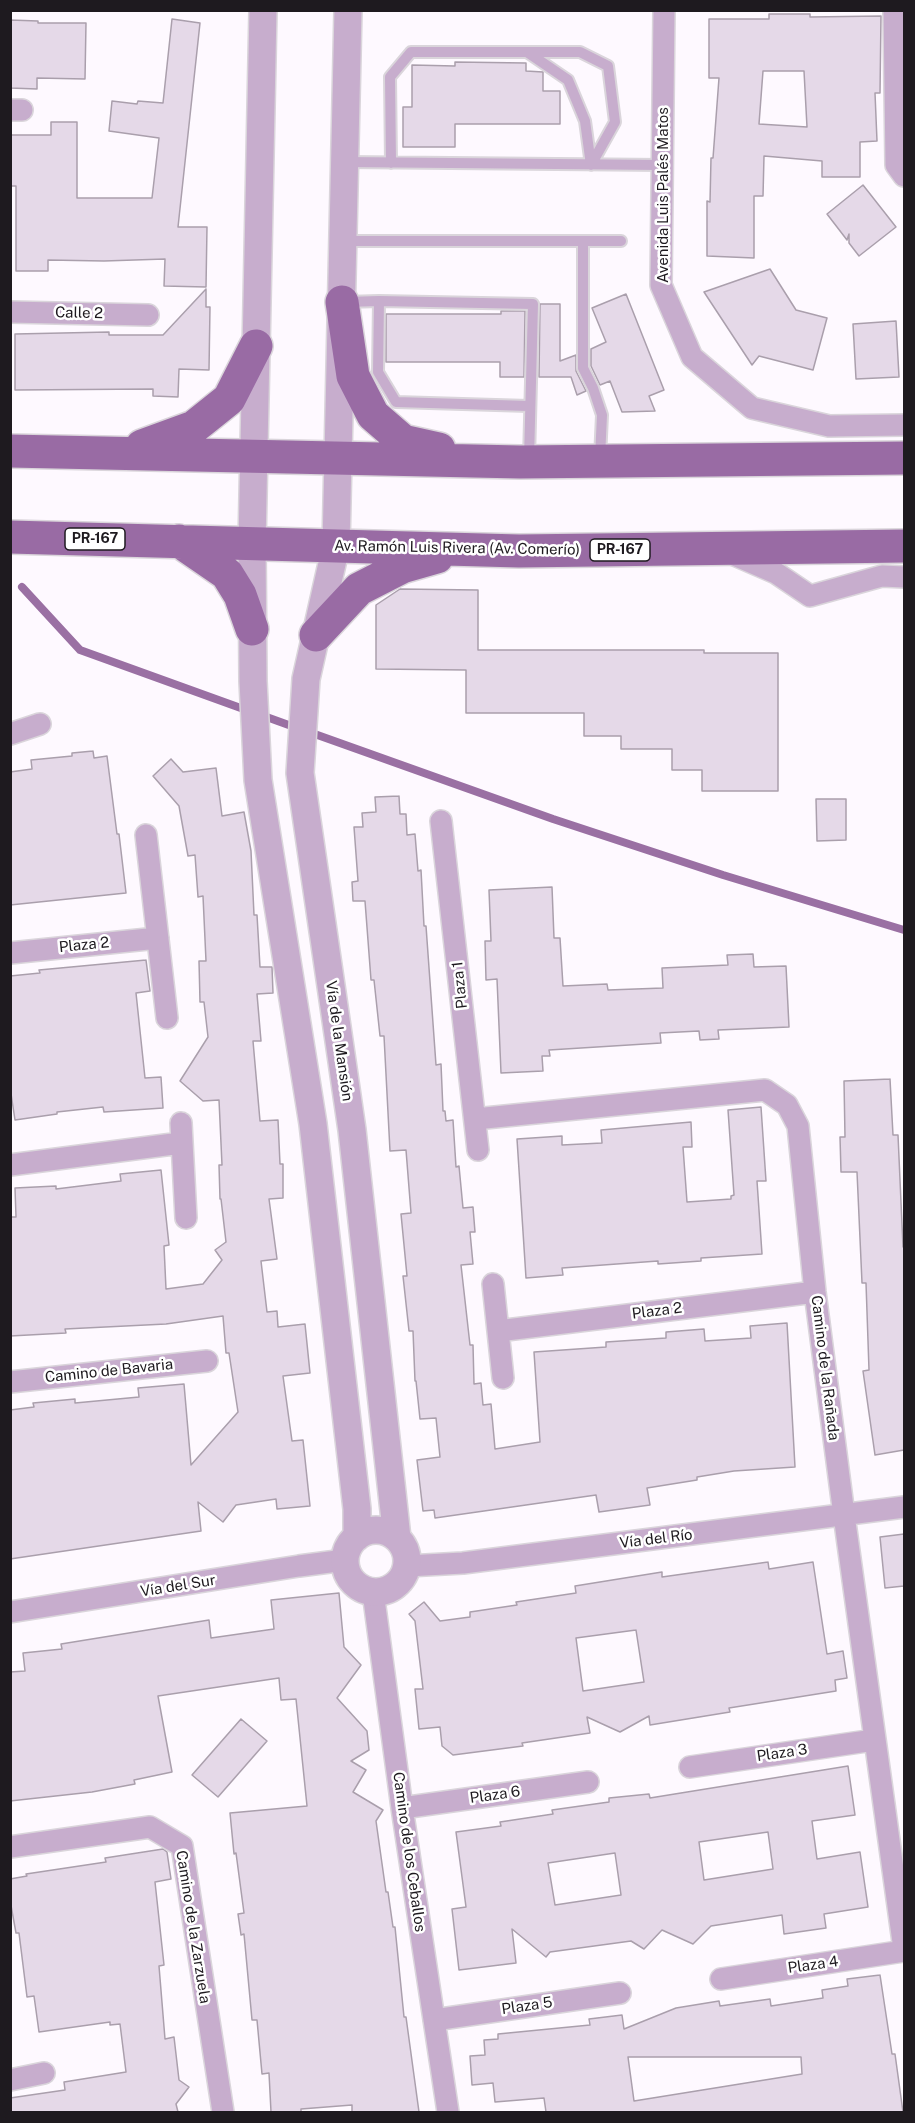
<!DOCTYPE html>
<meta charset="utf-8">
<style>
body{margin:0}
#map{position:relative;width:915px;height:2123px;overflow:hidden;background:#fef9ff;font-family:"Public Sans",sans-serif}
canvas{display:block}
.frame{position:absolute;inset:0;border:12px solid #1e1a1f;pointer-events:none}
</style>
<div id="map">
<canvas width="915" height="2123"></canvas>
<div class="frame"></div>
</div>
<script>
const g = document.querySelector('canvas').getContext('2d');
g.lineJoin = 'round';
const poly = rows => new Path2D(rows.map(r => 'M' + r).join(''));
function strokePath(path, color, width, dash) { g.strokeStyle = color; g.lineWidth = width; g.lineCap = dash ? 'butt' : 'round'; g.setLineDash(dash || []); g.stroke(path); }
function fillPath(path, color) { g.fillStyle = color; g.fill(path, 'evenodd'); }
function label(font, color, halo, rows, align = 'center') {
  g.font = font + ' "Public Sans",sans-serif'; g.lineWidth = 5; g.setLineDash([]); g.textBaseline = 'middle'; g.strokeStyle = halo; g.fillStyle = color; for (const [text, x, y, turn = 0] of rows) {
    g.save(); g.translate(x, y); g.rotate((+turn || 0) * Math.PI / 180); g.textAlign = isNaN(turn) ? turn : align; if (halo) g.strokeText(text, 0, 0); g.fillText(text, 0, 0); g.restore();
  }
}
const stream = poly([
 [22,587,80,650,249,711],
 [261,715,297,728],
 [309,732,553,819,723,875,904,930]
]);
const building = poly([
 [769,14,810,14,810,17,881,16,880,93,875,93,877,141,860,142,860,177,822,177,822,161,764,156,763,196,754,196,754,258,707,256,707,201,710,202,711,158,713,158,719,78,709,78,709,19,769,19,769,14],
 [763,71,804,71,807,127,759,124,763,71],
 [172,19,200,23,178,227,207,227,206,287,164,286,165,259,104,261,48,260,48,271,16,271,16,186,10,186,10,135,51,135,51,122,77,122,77,198,152,198,159,138,109,131,112,101,137,104,138,101,163,103,172,19],
 [10,20,38,21,38,23,86,23,85,79,37,78,37,89,10,88,10,20],
 [455,62,526,63,526,71,543,72,543,91,560,91,560,124,455,124,455,147,403,147,403,107,412,107,412,65,455,66,455,62],
 [863,185,896,227,859,256,849,243,849,234,847,240,827,214,863,185],
 [770,269,796,310,827,318,813,370,759,356,752,365,704,292,770,269],
 [206,289,206,307,210,307,209,370,179,369,178,397,153,396,153,389,15,390,15,334,109,332,109,335,163,335,206,289],
 [626,294,664,390,649,396,655,411,622,412,610,381,600,385,591,366,591,349,606,342,592,308,626,294],
 [540,304,560,304,560,361,576,355,576,371,586,391,577,395,571,377,539,377,540,304],
 [501,311,525,311,524,377,500,377,500,362,386,362,386,314,501,314,501,311],
 [896,321,899,377,856,379,853,324,896,321],
 [400,589,478,590,478,650,704,650,704,653,778,653,778,791,702,791,702,770,672,770,672,749,621,749,621,736,584,736,584,713,466,713,466,670,376,669,376,605,400,589],
 [93,751,94,758,107,756,117,834,119,834,126,893,10,905,10,772,32,769,31,760,72,756,72,753,93,751],
 [171,759,183,772,216,768,222,816,244,812,251,851,254,915,257,915,260,967,272,967,273,993,257,994,261,1041,253,1041,260,1121,278,1120,280,1164,283,1164,283,1198,269,1199,277,1259,261,1261,267,1312,277,1311,278,1327,305,1324,310,1373,283,1376,292,1441,303,1440,310,1506,277,1509,276,1499,236,1505,223,1522,198,1502,201,1531,10,1559,10,1410,34,1407,33,1403,75,1399,75,1403,139,1397,138,1388,184,1384,191,1465,238,1412,229,1353,226,1353,223,1316,166,1324,65,1329,66,1333,10,1336,10,1217,16,1217,15,1188,56,1186,56,1189,121,1181,120,1174,161,1170,169,1245,164,1246,166,1289,203,1284,222,1260,215,1250,226,1242,221,1199,220,1199,219,1165,222,1165,219,1100,203,1101,180,1081,208,1037,204,1002,200,1002,199,961,206,961,203,896,198,897,195,855,188,856,179,806,153,776,171,759],
 [399,796,400,814,406,814,407,835,415,834,418,871,421,870,424,926,426,926,436,1065,441,1064,443,1111,445,1111,446,1121,453,1120,456,1167,459,1166,463,1208,473,1207,475,1232,470,1232,473,1264,461,1265,470,1345,473,1345,474,1384,481,1383,483,1405,491,1404,495,1449,540,1442,534,1352,606,1347,606,1342,666,1338,666,1332,704,1329,705,1341,751,1338,750,1326,787,1323,795,1467,734,1471,697,1477,697,1480,647,1488,650,1505,599,1512,596,1495,435,1518,434,1510,423,1511,417,1460,440,1457,436,1418,420,1419,416,1381,415,1381,413,1331,409,1331,403,1276,407,1276,401,1214,411,1213,406,1150,390,1151,384,1036,380,1036,374,980,371,980,365,901,353,901,352,882,358,881,354,827,363,827,362,813,376,812,375,797,399,796],
 [816,799,846,799,846,840,817,841,816,799],
 [552,887,554,938,560,938,563,986,607,984,608,990,663,988,662,968,728,965,727,955,753,954,754,967,786,966,789,1027,718,1030,719,1039,700,1040,699,1031,660,1033,661,1043,549,1050,550,1056,542,1056,543,1071,501,1073,497,979,486,980,485,941,491,941,489,890,552,887],
 [146,960,150,991,136,993,145,1078,161,1077,163,1108,104,1112,103,1107,57,1112,57,1114,15,1120,10,1087,10,976,40,973,39,970,146,960],
 [890,1079,893,1135,898,1135,903,1247,904,1247,904,1450,875,1455,863,1371,869,1370,866,1283,862,1283,857,1172,841,1172,840,1137,845,1137,844,1081,890,1079],
 [761,1107,766,1181,757,1181,762,1254,701,1258,701,1261,658,1264,658,1261,562,1268,563,1275,526,1278,517,1139,562,1136,562,1145,602,1143,601,1130,691,1122,692,1147,683,1147,687,1202,731,1199,731,1196,734,1195,728,1110,761,1107],
 [904,1534,904,1586,885,1588,880,1537,904,1534],
 [768,1562,769,1569,813,1562,827,1654,843,1651,847,1678,835,1680,836,1691,729,1708,730,1712,650,1725,649,1716,620,1732,587,1717,590,1733,522,1743,523,1746,453,1755,442,1746,440,1727,419,1729,415,1689,423,1689,415,1621,409,1614,424,1602,440,1621,470,1617,470,1612,517,1605,516,1602,576,1593,575,1586,662,1572,662,1577,768,1562],
 [636,1630,644,1682,583,1691,576,1638,636,1630],
 [339,1593,344,1647,361,1665,337,1698,367,1731,369,1750,351,1761,366,1770,353,1792,383,1810,376,1821,386,1892,388,1892,393,1927,395,1927,404,2017,406,2017,419,2112,352,2112,352,2105,301,2109,301,2112,271,2112,269,2073,262,2074,257,2020,252,2020,244,1934,241,1935,238,1914,244,1913,236,1853,234,1854,230,1813,307,1806,296,1699,281,1700,279,1678,158,1696,172,1772,134,1780,135,1784,92,1792,10,1801,10,1672,25,1671,23,1653,62,1649,61,1644,209,1620,211,1638,274,1629,271,1600,339,1593],
 [241,1719,267,1741,218,1797,192,1775,241,1719],
 [848,1766,855,1815,812,1821,817,1859,860,1852,868,1907,824,1914,826,1928,784,1934,782,1915,711,1926,693,1944,662,1930,644,1949,631,1941,550,1952,546,1957,512,1929,516,1963,459,1970,452,1909,466,1907,456,1832,501,1826,500,1822,553,1814,552,1810,609,1802,609,1798,649,1794,650,1798,848,1766],
 [768,1832,773,1869,704,1880,699,1842,768,1832],
 [615,1853,621,1895,555,1905,548,1863,615,1853],
 [163,1849,167,1852,171,1879,155,1882,164,1965,159,1966,165,2039,174,2037,179,2080,189,2087,176,2104,178,2112,10,2112,10,2098,65,2090,64,2082,126,2072,120,2024,110,2025,110,2022,39,2032,34,1996,27,1997,19,1933,16,1933,10,1900,10,1879,27,1876,26,1874,106,1862,105,1858,163,1849],
 [880,1975,892,2054,895,2054,903,2112,546,2112,544,2098,495,2102,493,2083,472,2085,470,2056,485,2055,484,2040,498,2039,498,2034,590,2025,589,2019,622,2015,624,2029,676,2008,719,2001,720,2006,770,1999,771,2006,823,1998,822,1990,848,1986,847,1979,880,1975],
 [628,2057,801,2057,802,2074,634,2101,628,2057]
]);
const service = poly([
 [527,52,568,80,585,121,591,165],
 [345,162,662,165],
 [391,163,390,77,411,52,580,52,608,66,615,122,591,165],
 [343,241,621,241],
 [583,242,583,368,593,388,602,415,600,458],
 [346,302,379,301],
 [529,459,533,304,379,301,378,372,396,402,529,406]
]);
const minor = poly([
 [664,10,661,285,692,357,752,408,829,426,904,425],
 [894,10,896,165,904,176],
 [10,110,22,110],
 [10,312,148,315],
 [730,553,776,573,810,596,882,576,904,577],
 [10,734,40,724],
 [441,821,478,1150],
 [146,835,167,1018],
 [10,953,158,938],
 [475,1119,765,1090,787,1105,798,1126,815,1292,844,1515,904,1949],
 [181,1123,186,1218],
 [10,1165,181,1143],
 [493,1284,503,1378],
 [498,1331,815,1292],
 [10,1382,207,1361],
 [407,1566,463,1563,904,1507],
 [373,1592,402,1808,448,2112],
 [10,1612,299,1566,345,1560],
 [690,1767,874,1740],
 [402,1808,588,1782],
 [10,1847,150,1827,182,1846,223,2112],
 [721,1979,904,1951],
 [434,2020,620,1993],
 [10,2080,44,2073]
]);
const tertiary = poly([
 [263,10,252,544,253,681,258,780,313,1124,357,1509,357,1537],
 [348,10,336,546,306,679,300,773,352,1130,397,1538],
 '345 1561a31 31 0 1 1 62 0a31 31 0 1 1-62 0Z'
]);
const primary = poly([
 [342,302,353,376,373,415,403,441,439,449],
 [142,446,194,427,229,399,256,346],
 [10,451,520,462,904,458],
 [10,537,519,551,904,546],
 [179,541,227,574,240,595,252,629],
 [316,635,359,589,402,567,437,557]
]);
const shields = [
 [95,539,60],
 [620,550,60]
];
const shieldNames = [
 ["PR-167",95,539],
 ["PR-167",620,550]
];
const streetNames = [
 ["Avenida Luis Palés Matos",663,195,-90],
 ["Calle 2",79,313,1],
 ["Av. Ramón Luis Rivera (Av. Comerío)",457,548,1],
 ["Plaza 2",84,945,-6],
 ["Plaza 1",460,985,-96],
 ["Vía de la Mansión",339,1041,82],
 ["Plaza 2",657,1311,-7],
 ["Camino de la Rañada",825,1368,83],
 ["Camino de Bavaria",109,1371,-6],
 ["Vía del Río",656,1539,-7],
 ["Vía del Sur",178,1586,-9],
 ["Plaza 3",782,1753,-8],
 ["Plaza 6",495,1795,-8],
 ["Camino de los Ceballos",409,1852,82],
 ["Camino de la Zarzuela",193,1927,81],
 ["Plaza 4",813,1965,-8],
 ["Plaza 5",527,2006,-8]
];
strokePath(stream, '#9a70a3', 8);
fillPath(building, '#e5d9e8');
strokePath(building, '#aa9fac', 1.5);
strokePath(service, '#dad5db', 14);
strokePath(minor, '#dad5db', 24);
strokePath(tertiary, '#dad5db', 30);
strokePath(primary, '#dad5db', 36);
strokePath(service, '#c7adcd', 10);
strokePath(minor, '#c7adcd', 21);
strokePath(tertiary, '#c7adcd', 27);
strokePath(primary, '#996ba4', 33);
for (const [x, y, w] of shields) { const box = new Path2D(); box.roundRect(x - w / 2, y - 11, w, 22, 4.5); g.fillStyle = '#fff'; g.fill(box); strokePath(box, '#1e1a1f', 1.5); }
label('bold 14px', '#1e1a1f', null, shieldNames);
label('15px', '#1e1a1f', '#fff', streetNames);
</script>
